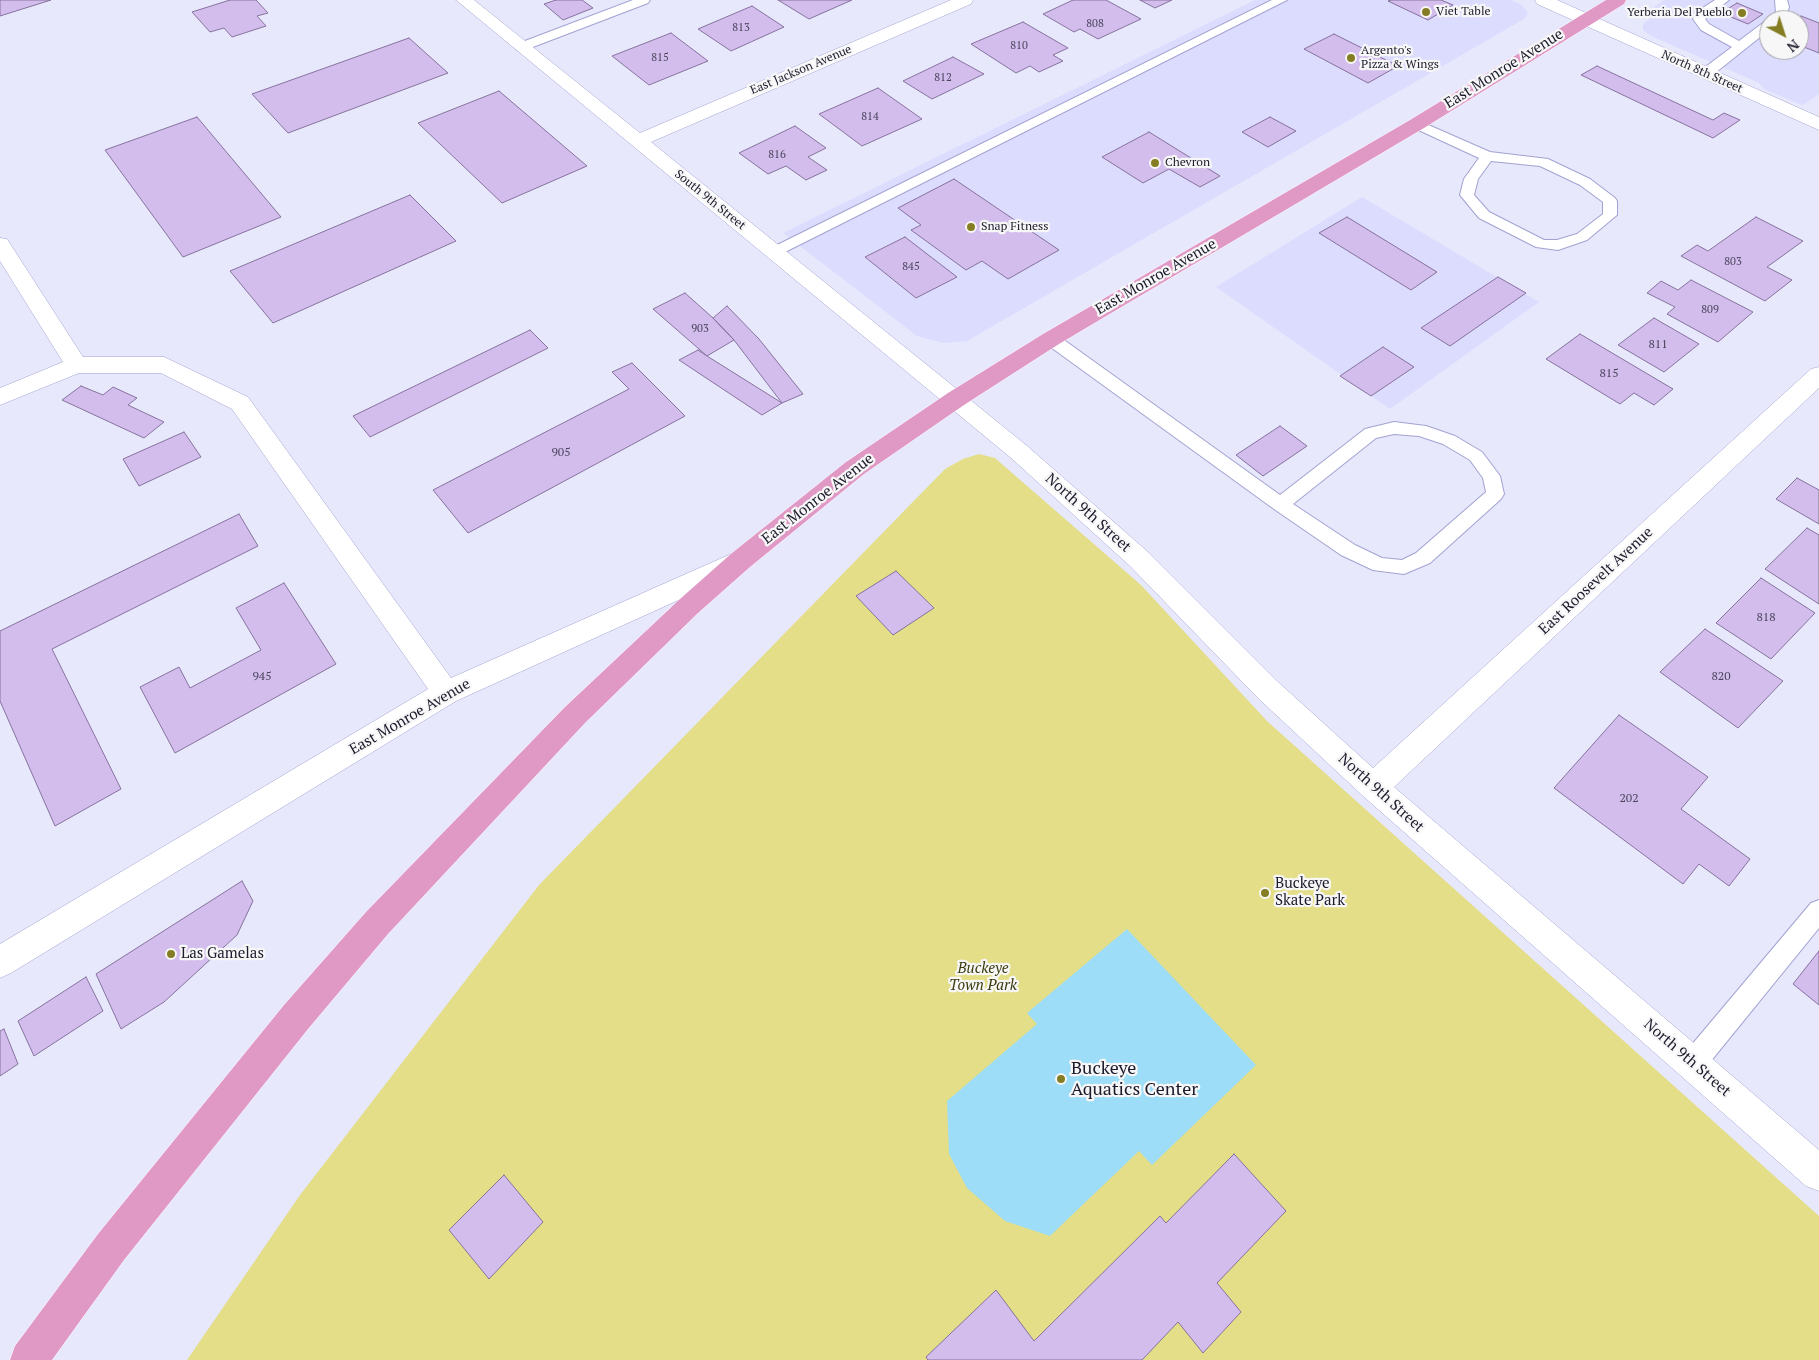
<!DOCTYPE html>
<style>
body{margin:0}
#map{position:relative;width:1819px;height:1360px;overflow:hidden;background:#e7e8fc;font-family:"PT Serif",serif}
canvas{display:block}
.north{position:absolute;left:1759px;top:10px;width:50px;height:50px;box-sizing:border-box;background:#f7f7f7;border:1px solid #9f9fa6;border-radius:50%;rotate:140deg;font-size:14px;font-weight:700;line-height:20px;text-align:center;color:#1c1b2d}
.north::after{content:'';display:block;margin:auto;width:18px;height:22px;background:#847d24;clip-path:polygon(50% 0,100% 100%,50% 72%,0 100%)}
</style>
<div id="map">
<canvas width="1819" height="1360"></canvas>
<div class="north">N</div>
</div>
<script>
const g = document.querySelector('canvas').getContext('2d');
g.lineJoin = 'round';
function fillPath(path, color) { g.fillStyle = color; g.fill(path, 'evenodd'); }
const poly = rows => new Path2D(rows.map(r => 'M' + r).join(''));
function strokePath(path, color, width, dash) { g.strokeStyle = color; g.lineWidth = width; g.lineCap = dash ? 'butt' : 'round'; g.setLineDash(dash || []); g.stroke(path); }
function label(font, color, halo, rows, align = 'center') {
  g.font = font + ' "PT Serif",serif'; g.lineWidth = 4.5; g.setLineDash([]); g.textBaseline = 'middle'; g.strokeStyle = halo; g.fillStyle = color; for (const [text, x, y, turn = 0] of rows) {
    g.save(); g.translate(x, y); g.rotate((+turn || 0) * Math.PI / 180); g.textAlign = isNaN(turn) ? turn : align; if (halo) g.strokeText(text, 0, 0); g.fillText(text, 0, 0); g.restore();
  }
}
const built = poly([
 [1255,0,1511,0,1522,5,1528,13,1524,19,967,341,943,343,917,336,783,233],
 [1664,0,1819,0,1819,94,1803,105,1799,104,1764,89,1759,83,1651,36,1643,30,1643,24,1651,18,1651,9],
 [1769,20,1799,20,1799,50,1769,50],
 [1362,197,1539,302,1390,409,1216,287]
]);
const green = poly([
 [979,454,995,458,1141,585,1267,721,1819,1216,1819,1360,187,1360,300,1195,539,885,945,469,963,459]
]);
const water = poly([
 [1127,929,1256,1065,1152,1165,1139,1151,1050,1236,1005,1221,967,1188,949,1154,947,1101,1037,1024,1027,1013]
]);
const building = poly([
 [0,0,51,0,0,16,0,0],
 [230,0,256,0,268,13,257,16,266,26,232,37,224,28,210,32,192,12,230,0],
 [556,0,582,0,593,8,563,20,544,4,556,0],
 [778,0,852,0,809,19,778,0],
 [1073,0,1106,0,1141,19,1098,39,1080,29,1074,32,1043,14,1073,0],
 [1140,0,1172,0,1155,8,1140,0],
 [1391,0,1441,0,1453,5,1428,20,1388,1,1391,0],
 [1737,3,1763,14,1748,24,1721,13,1737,3],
 [752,6,784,27,731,51,698,29,752,6],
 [1801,16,1819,23,1819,53,1799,45,1799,20,1796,20,1801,16],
 [1023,22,1068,48,1053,55,1063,61,1039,72,1030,66,1016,73,971,44,1023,22],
 [671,33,708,61,649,85,612,56,671,33],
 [1334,34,1398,66,1368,83,1304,49,1334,34],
 [409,38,448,73,288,133,252,94,409,38],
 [953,57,984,74,932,99,903,81,953,57],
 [1597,66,1713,120,1724,113,1740,120,1713,138,1581,75,1597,66],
 [878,88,922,119,862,146,819,114,878,88],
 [499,91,587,166,502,203,418,123,499,91],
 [197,117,281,217,183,257,105,150,197,117],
 [1270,117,1296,131,1268,147,1242,132,1270,117],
 [795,126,826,148,808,157,827,170,806,180,786,166,768,174,739,153,795,126],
 [1149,132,1220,176,1200,187,1169,169,1143,183,1102,157,1149,132],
 [954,179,1059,250,1008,279,982,261,966,270,911,230,921,225,898,208,954,179],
 [410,195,456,241,273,323,230,271,410,195],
 [1347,217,1437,272,1411,290,1319,233,1347,217],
 [1756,217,1803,241,1767,267,1792,280,1765,301,1681,256,1697,245,1708,251,1756,217],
 [905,237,957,277,916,298,865,257,905,237],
 [1498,277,1526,293,1450,346,1421,328,1498,277],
 [1691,280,1753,312,1718,342,1667,314,1675,307,1647,293,1661,281,1678,290,1691,280],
 [685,293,713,318,734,340,707,356,653,309,685,293],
 [727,306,759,339,803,394,782,403,734,340,713,318,727,306],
 [1654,318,1699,344,1664,372,1618,345,1654,318],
 [530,330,548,348,370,437,353,416,530,330],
 [1580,334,1673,389,1654,405,1634,393,1620,404,1546,359,1580,334],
 [1383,347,1414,367,1371,396,1340,376,1383,347],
 [698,350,707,356,782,403,762,415,679,360,698,350],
 [632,363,685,416,468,533,433,490,629,389,612,372,632,363],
 [81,386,103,395,113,387,137,398,128,405,164,422,144,438,62,400,81,386],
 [1280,426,1307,446,1263,476,1236,455,1280,426],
 [184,432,201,457,139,486,123,459,184,432],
 [1797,478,1819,490,1819,524,1776,499,1797,478],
 [239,514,258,546,52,649,121,789,55,826,0,701,0,631,239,514],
 [1807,528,1819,535,1819,604,1765,569,1807,528],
 [896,571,934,608,893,635,856,596,896,571],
 [1761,578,1815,613,1771,659,1716,623,1761,578],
 [284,583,336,664,175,753,140,687,179,667,190,688,261,650,236,608,284,583],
 [1705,629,1783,681,1738,728,1660,672,1705,629],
 [1619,715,1708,777,1681,809,1750,859,1729,886,1699,864,1683,884,1554,788,1619,715],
 [242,881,253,901,237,935,164,1002,121,1029,96,974,242,881],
 [1819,951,1819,1005,1793,984,1819,951],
 [86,977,103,1011,34,1056,18,1021,86,977],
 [4,1029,18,1064,0,1076,0,1031,4,1029],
 [1234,1154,1286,1211,1217,1283,1241,1312,1203,1353,1178,1322,1142,1360,928,1360,926,1357,996,1290,1034,1341,1160,1216,1166,1223,1234,1154],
 [504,1175,543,1222,489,1279,449,1230,504,1175]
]);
const lane = poly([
 [633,0,650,0,648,3,525,50,517,50,515,47,517,44,633,0],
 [1272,0,1287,0,779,255,769,255,766,252,769,249,1272,0],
 [1715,0,1729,0,1705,19,1709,24,1739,41,1776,13,1775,0,1787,0,1789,7,1786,17,1782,20,1769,20,1769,30,1710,77,1705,78,1699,74,1700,71,1732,47,1701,30,1693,19,1698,11,1715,0],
 [1417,120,1490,152,1548,159,1590,179,1615,198,1617,201,1617,215,1587,240,1558,250,1536,247,1479,218,1460,195,1464,179,1479,158,1412,127,1410,124,1417,120],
 [1491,161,1540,166,1580,185,1603,202,1603,214,1577,234,1557,240,1544,240,1489,212,1474,195,1478,179,1491,161],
 [1051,334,1057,335,1280,495,1365,429,1394,422,1426,426,1455,436,1482,452,1500,476,1504,494,1501,499,1430,563,1404,574,1373,570,1341,555,1274,509,1045,343,1043,339,1045,335,1051,334],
 [1394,434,1419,436,1443,444,1470,460,1483,478,1486,492,1416,553,1402,560,1382,558,1355,545,1293,504,1376,438,1394,434],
 [1819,900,1819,928,1702,1072,1693,1075,1684,1072,1681,1063,1684,1054,1811,903,1819,900]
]);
const street = poly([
 [456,0,474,0,640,133,951,0,973,0,971,4,651,142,1026,445,1148,552,1278,682,1373,768,1811,369,1819,367,1819,388,1394,787,1819,1150,1819,1191,1806,1186,1363,796,1258,698,1130,566,1010,457,456,0],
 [1535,0,1557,0,1819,117,1819,130,1537,4,1535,0],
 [0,238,7,239,83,357,164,357,248,397,451,678,731,554,740,551,749,554,753,561,749,568,456,701,11,973,0,978,0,944,428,689,232,409,161,373,79,373,0,405,0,388,63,362,0,261,0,238]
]);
const primary = poly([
 [1606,0,1626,0,1624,4,1424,128,1059,344,964,405,864,474,750,567,698,613,585,723,388,934,308,1029,124,1260,52,1360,10,1360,15,1346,98,1234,284,1005,366,912,565,707,680,599,732,553,846,462,948,393,1043,334,1410,120,1606,0]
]);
const markers = [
 [1426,12,5,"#847d24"],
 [1742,13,5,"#847d24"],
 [1351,58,5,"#847d24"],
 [1155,163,5,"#847d24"],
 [971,227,5,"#847d24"],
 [1265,893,5,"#847d24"],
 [171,954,5,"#847d24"],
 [1061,1079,5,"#847d24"]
];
const farNumbernames = [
 ["808",1095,24],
 ["813",741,28],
 ["810",1019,46],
 ["815",660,58],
 ["812",943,78],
 ["814",870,117],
 ["816",777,155],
 ["803",1733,262],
 ["845",911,267],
 ["809",1710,310],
 ["903",700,329]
];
const farPoinames = [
 ["Viet Table",1436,12],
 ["Yerberia Del Pueblo",1732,13,"right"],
 ["Argento's",1361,51],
 ["Pizza & Wings",1361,65],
 ["Chevron",1165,163],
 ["Snap Fitness",981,227]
];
const farStreetnames = [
 ["East Jackson Avenue",801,70,-23],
 ["North 8th Street",1702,72,24],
 ["South 9th Street",710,200,39]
];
const numberNames = [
 ["811",1658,345],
 ["815",1609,374],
 ["905",561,453],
 ["818",1766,618],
 ["945",262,677],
 ["820",1721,677],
 ["202",1629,799]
];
const streetNames = [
 ["East Monroe Avenue",1504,69,-32],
 ["East Monroe Avenue",1156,277,-30],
 ["East Monroe Avenue",818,499,-38],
 ["North 9th Street",1088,513,42],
 ["East Roosevelt Avenue",1596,581,-43],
 ["East Monroe Avenue",410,717,-30],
 ["North 9th Street",1381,793,42],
 ["North 9th Street",1687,1058,41]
];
const poiNames = [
 ["Buckeye",1275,884],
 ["Skate Park",1275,901],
 ["Las Gamelas",181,954]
];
const parkNames = [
 ["Buckeye",983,969],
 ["Town Park",983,986]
];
const nearPoinames = [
 ["Buckeye",1071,1069],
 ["Aquatics Center",1071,1090]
];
fillPath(built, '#dcdcff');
fillPath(green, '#e4de88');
fillPath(water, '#9dddf7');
fillPath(building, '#d2bdec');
strokePath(building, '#86729e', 1);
strokePath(lane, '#a2a2d2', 2);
strokePath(street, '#a2a2d2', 1);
strokePath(primary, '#fff', 1);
fillPath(lane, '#fff');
fillPath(street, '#fff');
fillPath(primary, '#e098c5');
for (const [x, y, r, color] of markers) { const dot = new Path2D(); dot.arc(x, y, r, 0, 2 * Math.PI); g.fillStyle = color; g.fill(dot); strokePath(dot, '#f7f7f7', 2); }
label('11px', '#4a445d', null, farNumbernames);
label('12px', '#1c1b2d', '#f7f7f7', farPoinames, 'left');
label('12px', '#1c1b2d', '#f7f7f7', farStreetnames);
label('12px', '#4a445d', null, numberNames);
label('15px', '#1c1b2d', '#f7f7f7', streetNames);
label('15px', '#1c1b2d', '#f7f7f7', poiNames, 'left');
label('italic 15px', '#3d3a0f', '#f7f7f7', parkNames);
label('18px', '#1c1b2d', '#f7f7f7', nearPoinames, 'left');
</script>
